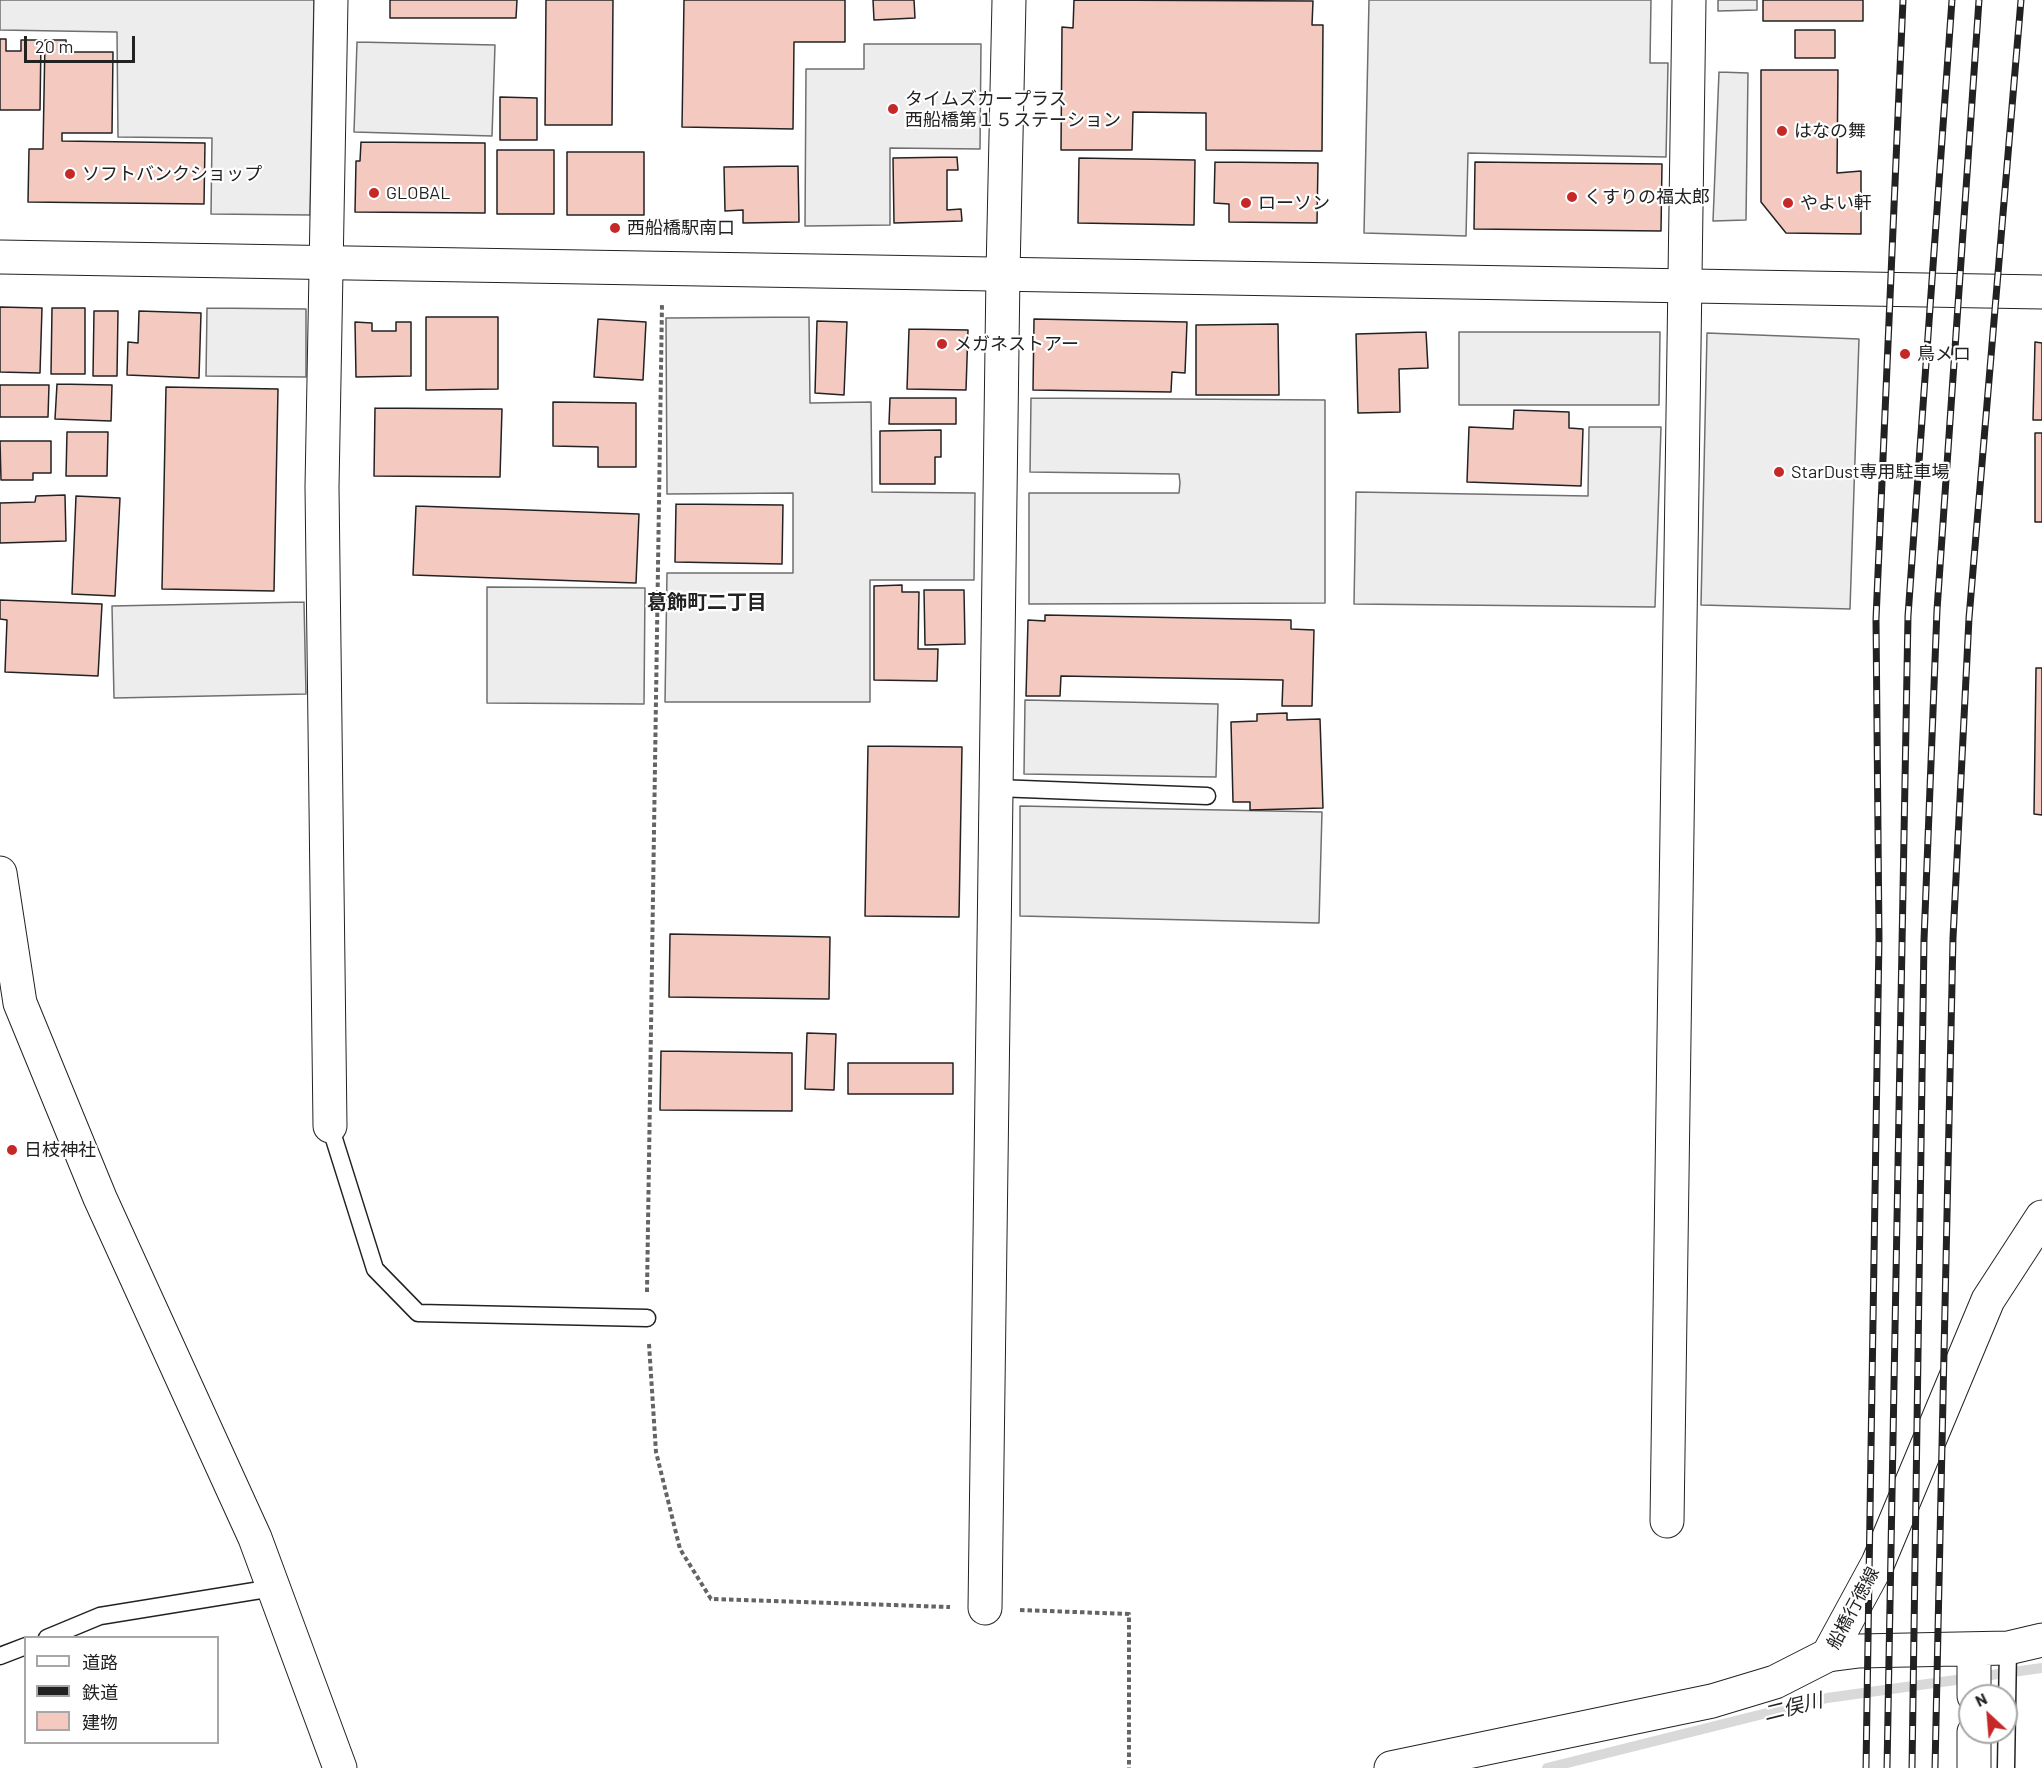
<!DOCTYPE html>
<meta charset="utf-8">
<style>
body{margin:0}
#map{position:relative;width:2042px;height:1768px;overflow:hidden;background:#fff;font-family:Barlow,"Noto Sans JP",sans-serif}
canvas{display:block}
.legend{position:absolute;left:24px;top:1636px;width:195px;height:108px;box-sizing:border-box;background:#fff;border:2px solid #a7a7a7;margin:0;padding:8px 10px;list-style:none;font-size:18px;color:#222}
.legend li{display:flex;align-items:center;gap:12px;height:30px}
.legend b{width:30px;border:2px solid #a7a7a7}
.north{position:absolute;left:1958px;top:1684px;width:60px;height:60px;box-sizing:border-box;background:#fff;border:2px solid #a7a7a7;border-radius:50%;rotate:334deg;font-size:16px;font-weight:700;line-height:24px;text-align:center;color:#222}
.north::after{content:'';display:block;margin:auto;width:21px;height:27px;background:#c62828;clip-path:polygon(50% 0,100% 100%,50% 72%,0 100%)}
.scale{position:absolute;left:24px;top:36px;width:111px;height:27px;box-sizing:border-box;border:3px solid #222;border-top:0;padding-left:8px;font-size:18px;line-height:21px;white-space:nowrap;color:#222;-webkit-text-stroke:4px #fff;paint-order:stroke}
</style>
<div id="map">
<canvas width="2042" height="1768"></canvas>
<ul class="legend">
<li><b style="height:8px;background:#fff"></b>道路</li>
<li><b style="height:8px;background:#222"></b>鉄道</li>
<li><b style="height:16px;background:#f3c9c0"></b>建物</li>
</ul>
<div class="north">N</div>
<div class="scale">20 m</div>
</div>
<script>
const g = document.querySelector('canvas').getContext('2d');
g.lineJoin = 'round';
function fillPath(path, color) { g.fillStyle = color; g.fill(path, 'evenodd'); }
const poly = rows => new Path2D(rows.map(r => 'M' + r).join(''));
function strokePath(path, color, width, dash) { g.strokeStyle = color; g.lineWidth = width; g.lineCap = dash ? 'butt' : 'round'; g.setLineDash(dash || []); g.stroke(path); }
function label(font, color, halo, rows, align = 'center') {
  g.font = font + ' Barlow,"Noto Sans JP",sans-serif'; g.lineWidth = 4.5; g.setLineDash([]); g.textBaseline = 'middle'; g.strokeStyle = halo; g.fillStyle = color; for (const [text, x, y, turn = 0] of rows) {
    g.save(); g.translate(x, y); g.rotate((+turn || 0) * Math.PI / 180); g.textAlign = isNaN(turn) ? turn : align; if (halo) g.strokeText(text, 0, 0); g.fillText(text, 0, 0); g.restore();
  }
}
const parking = poly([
 [0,0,314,0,310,215,211,214,212,138,118,137,117,32,0,30,0,0],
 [1369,0,1651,0,1650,63,1668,63,1666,157,1468,153,1466,236,1364,233,1369,0],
 [1718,0,1757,0,1757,10,1718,11,1718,0],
 [357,42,495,45,492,136,354,132,357,42],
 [864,44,981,44,980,149,890,148,890,225,805,226,806,69,864,69,864,44],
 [1719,72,1748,73,1746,220,1713,221,1719,72],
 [207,308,306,309,306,377,206,376,207,308],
 [809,317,810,403,871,402,872,492,975,493,974,580,870,580,870,702,665,702,667,573,793,573,793,493,667,494,666,318,809,317],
 [1459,332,1660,332,1659,405,1459,405,1459,332],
 [1707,333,1859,339,1850,609,1701,605,1707,333],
 [1031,398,1325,400,1325,603,1029,604,1029,493,1179,493,1180,483,1179,474,1030,472,1031,398],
 [1589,427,1661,427,1655,607,1354,604,1356,492,1588,496,1589,427],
 [487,587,645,588,644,704,487,703,487,587],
 [304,602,306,694,114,698,112,606,304,602],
 [1025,700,1218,704,1216,777,1024,774,1025,700],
 [1020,806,1322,812,1319,923,1020,916,1020,806]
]);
const stream = poly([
 [1547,1768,1827,1698,2042,1668]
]);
const building = poly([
 [390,0,517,0,516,18,390,18,390,0],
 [546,0,613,0,612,125,545,125,546,0],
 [684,0,845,0,845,42,794,42,793,129,682,127,684,0],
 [873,0,914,0,915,18,874,20,873,0],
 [1074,0,1313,1,1312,25,1323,25,1322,151,1206,150,1206,113,1133,112,1132,150,1061,150,1062,27,1073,28,1074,0],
 [1763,0,1863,0,1863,21,1763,21,1763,0],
 [1795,30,1835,30,1835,58,1795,58,1795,30],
 [0,39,6,39,6,51,21,51,21,40,41,40,40,110,0,110,0,39],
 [45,40,66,40,66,52,113,52,112,133,62,133,62,141,205,143,204,204,28,202,29,149,43,149,45,40],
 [1761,70,1838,70,1837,173,1861,171,1861,234,1786,233,1761,202,1761,70],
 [500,97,537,98,537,140,500,140,500,97],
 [361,142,485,143,485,213,355,212,356,161,360,161,361,142],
 [497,150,554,150,554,214,497,214,497,150],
 [567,152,644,152,644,215,567,215,567,152],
 [957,157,958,170,947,170,947,210,961,209,962,221,894,223,893,158,957,157],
 [1079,158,1195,160,1194,225,1078,223,1079,158],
 [1215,162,1318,163,1317,223,1229,222,1229,204,1214,203,1215,162],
 [1475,162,1662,164,1661,231,1474,229,1475,162],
 [798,166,799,222,743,223,743,210,725,211,724,167,798,166],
 [0,307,42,308,40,373,0,372,0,307],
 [52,308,85,308,85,374,51,374,52,308],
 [94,311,118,311,117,376,93,376,94,311],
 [139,311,201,313,199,378,127,375,128,342,138,343,139,311],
 [426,317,498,317,498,389,426,390,426,317],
 [598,319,646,322,643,380,594,377,598,319],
 [1034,319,1187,322,1185,373,1172,372,1171,392,1033,390,1034,319],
 [817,321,847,322,844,395,815,393,817,321],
 [355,322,372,323,372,331,396,331,396,322,411,322,411,376,356,377,355,322],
 [1278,324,1279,395,1196,395,1196,325,1278,324],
 [909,329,968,330,966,390,907,389,909,329],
 [1426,332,1428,368,1399,369,1400,412,1358,413,1356,334,1426,332],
 [2035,342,2042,343,2042,420,2033,420,2035,342],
 [57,384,112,385,111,421,55,419,57,384],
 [0,385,49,385,48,417,0,417,0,385],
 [166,387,278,389,274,591,162,589,166,387],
 [890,398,956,398,956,424,889,424,890,398],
 [553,402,636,403,636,467,598,467,598,447,553,446,553,402],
 [375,408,502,409,500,477,374,476,375,408],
 [1514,410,1569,412,1569,428,1583,429,1581,486,1467,482,1469,427,1513,429,1514,410],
 [941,430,941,457,935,457,935,484,880,484,880,431,941,430],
 [67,432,108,432,107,476,66,476,67,432],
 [2035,433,2042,433,2042,522,2035,522,2035,433],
 [0,441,51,441,51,473,33,473,33,480,1,480,0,441],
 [65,495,66,541,0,543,0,503,35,502,36,496,65,495],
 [76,496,120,498,115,596,72,594,76,496],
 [676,504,783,505,782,564,675,562,676,504],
 [416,506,639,514,636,583,413,575,416,506],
 [902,585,902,592,919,592,918,649,938,649,937,681,874,680,874,586,902,585],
 [924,590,964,590,965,644,925,645,924,590],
 [0,600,102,604,98,676,5,672,7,620,0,619,0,600],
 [1045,615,1291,620,1291,629,1314,630,1312,706,1282,706,1283,680,1061,676,1060,696,1026,696,1028,620,1045,621,1045,615],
 [2036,668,2042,668,2042,815,2034,814,2036,668],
 [1287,713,1287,720,1320,719,1323,808,1250,810,1250,802,1233,802,1231,722,1257,721,1257,714,1287,713],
 [868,746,962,747,959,917,865,916,868,746],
 [670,934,830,937,829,999,669,997,670,934],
 [807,1033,836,1034,834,1090,805,1089,807,1033],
 [661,1051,792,1053,792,1111,660,1110,661,1051],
 [848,1063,953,1063,953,1094,848,1094,848,1063]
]);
const path = poly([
 [647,1292,662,304],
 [649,1344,656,1452,680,1549,711,1599,950,1607],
 [1020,1610,1129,1614,1129,1768]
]);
const service = poly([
 [996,788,1207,796],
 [330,1126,375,1269,418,1313,647,1318],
 [47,1638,100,1616,273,1588],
 [0,1656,26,1646],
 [2006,1768,2008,1648]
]);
const minor = poly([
 [0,873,20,1003,100,1198,255,1538,340,1768],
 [330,1126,322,487,331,0],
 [1667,1521,1689,0],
 [985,1608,1003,273],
 [1974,1649,1974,1696],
 [1828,1655,1859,1651,2008,1648,2042,1640],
 [1974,1732,1974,1768]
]);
const tertiary = poly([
 [0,257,2042,292],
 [1003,273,1009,0]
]);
const secondary = poly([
 [1391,1768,1712,1701,1775,1682,1828,1655,1878,1563,1988,1300,2042,1217]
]);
const rail = poly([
 [1866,1768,1879,938,1876,619,1903,0],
 [1887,1768,1908,616,1952,0],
 [1912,1768,1924,940,1937,610,1979,0],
 [1935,1768,1953,938,1969,618,2021,0]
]);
const markers = [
 [893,109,6,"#c62828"],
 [1782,131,6,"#c62828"],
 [70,174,6,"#c62828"],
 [374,193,6,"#c62828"],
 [1572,197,6,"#c62828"],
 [1246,203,6,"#c62828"],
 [1788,203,6,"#c62828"],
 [615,228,6,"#c62828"],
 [942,344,6,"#c62828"],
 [1905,354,6,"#c62828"],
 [1779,472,6,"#c62828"],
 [12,1150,6,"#c62828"]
];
const poiNames = [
 ["タイムズカープラス",905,99],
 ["西船橋第１５ステーション",905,120],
 ["はなの舞",1794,131],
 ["ソフトバンクショップ",82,174],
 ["GLOBAL",386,193],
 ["くすりの福太郎",1584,197],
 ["ローソン",1258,203],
 ["やよい軒",1800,203],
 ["西船橋駅南口",627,228],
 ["メガネストアー",954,344],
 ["鳥メロ",1917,354],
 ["StarDust専用駐車場",1791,472],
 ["日枝神社",24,1150]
];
const streetNames = [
 ["船橋行徳線",1853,1608,-62]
];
const neighbourhoodNames = [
 ["葛飾町二丁目",707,602]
];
const waterNames = [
 ["二俣川",1793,1707,-14]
];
fillPath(parking, '#ededed');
strokePath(parking, '#6f6f6f', 1.5);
strokePath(stream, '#d9d9d9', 10);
fillPath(building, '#f3c9c0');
strokePath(building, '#222', 1.5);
strokePath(service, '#222', 19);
strokePath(minor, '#222', 35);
strokePath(tertiary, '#222', 35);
strokePath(secondary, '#222', 35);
strokePath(path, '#646464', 4, [4.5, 3]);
strokePath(service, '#fff', 16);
strokePath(minor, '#fff', 33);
strokePath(tertiary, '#fff', 33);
strokePath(secondary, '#fff', 33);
strokePath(rail, '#222', 7);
strokePath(rail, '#fff', 4.5, [14]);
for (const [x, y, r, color] of markers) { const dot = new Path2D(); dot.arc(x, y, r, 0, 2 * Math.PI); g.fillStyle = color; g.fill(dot); strokePath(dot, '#fff', 2); }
label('18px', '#222', '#fff', poiNames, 'left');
label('18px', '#222', '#fff', streetNames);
label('bold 20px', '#222', '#fff', neighbourhoodNames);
label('italic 20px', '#222', '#fff', waterNames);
</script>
